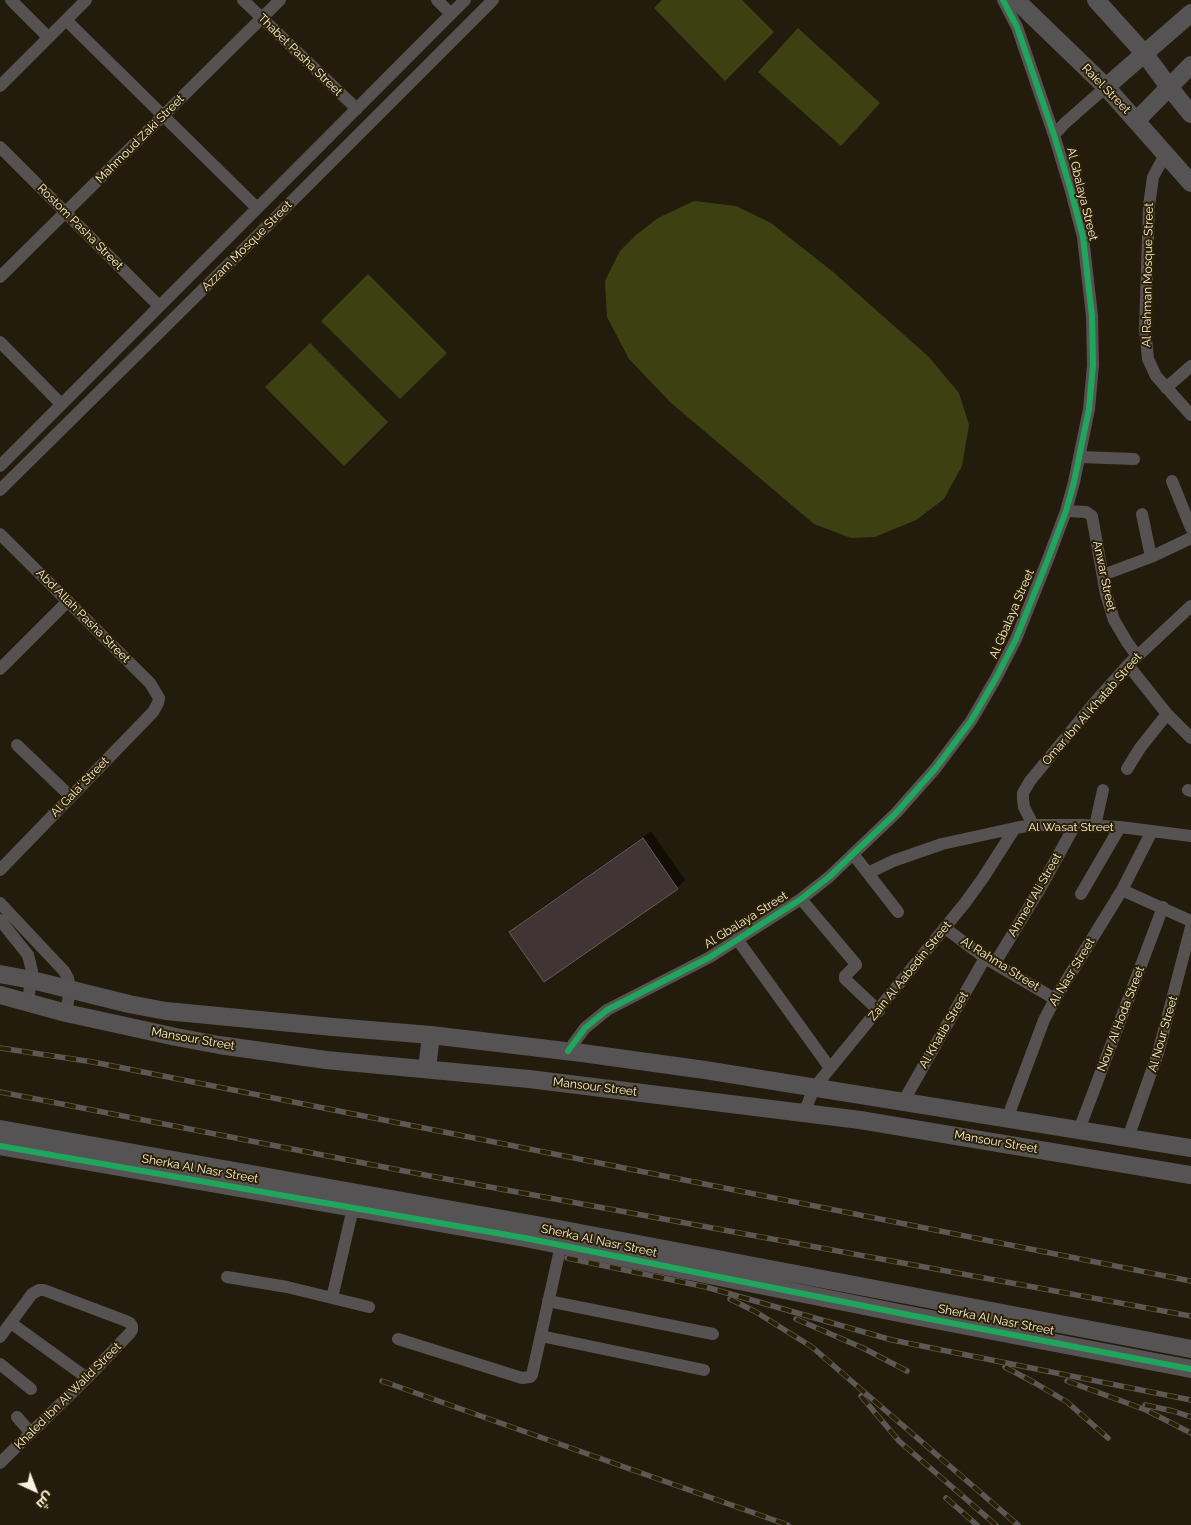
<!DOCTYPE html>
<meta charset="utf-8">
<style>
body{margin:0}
#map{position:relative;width:1191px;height:1525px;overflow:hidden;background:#231c0c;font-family:Raleway,Cairo,sans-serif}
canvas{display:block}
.north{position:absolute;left:10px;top:1465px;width:50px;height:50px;-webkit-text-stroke:4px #2c2003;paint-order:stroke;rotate:137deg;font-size:14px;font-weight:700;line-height:20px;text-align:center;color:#f9f1e0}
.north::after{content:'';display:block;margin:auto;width:18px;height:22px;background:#f9f1e0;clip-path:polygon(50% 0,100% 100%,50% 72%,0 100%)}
</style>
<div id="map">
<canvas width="1191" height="1525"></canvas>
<div class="north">ش</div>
</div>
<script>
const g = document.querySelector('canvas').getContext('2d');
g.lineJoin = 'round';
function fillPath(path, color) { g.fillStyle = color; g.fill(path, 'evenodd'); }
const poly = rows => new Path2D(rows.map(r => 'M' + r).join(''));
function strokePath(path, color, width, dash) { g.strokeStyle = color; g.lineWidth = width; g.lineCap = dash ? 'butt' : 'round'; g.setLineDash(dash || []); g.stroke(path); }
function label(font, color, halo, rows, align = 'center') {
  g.font = font + ' Raleway,sans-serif'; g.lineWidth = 4; g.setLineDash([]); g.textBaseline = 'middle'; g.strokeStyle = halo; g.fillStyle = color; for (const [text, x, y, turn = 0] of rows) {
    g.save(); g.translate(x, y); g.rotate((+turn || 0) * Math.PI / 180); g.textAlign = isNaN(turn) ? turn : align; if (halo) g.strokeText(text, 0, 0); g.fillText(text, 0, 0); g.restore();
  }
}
const green = poly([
 [662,0,742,0,774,32,725,81,654,8],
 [798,28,880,103,841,146,758,72],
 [694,201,736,206,771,223,832,271,929,357,959,393,969,425,962,466,944,499,916,520,875,537,851,538,814,524,670,402,629,359,607,317,605,281,620,251,636,235,658,218],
 [368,274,447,353,400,399,321,321],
 [310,343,388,422,344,466,265,387]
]);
const shadow = poly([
 [651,831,685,880,677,888,545,981,511,932,519,924]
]);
const building = poly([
 [643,838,678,889,544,982,509,932,643,838]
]);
const street = poly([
 [11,0,48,37],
 [243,0,357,109],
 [437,0,451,14],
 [66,20,257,208],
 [0,86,86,0],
 [1054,135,1065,123,1106,87],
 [0,147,159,306],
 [1166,153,1153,177,1149,206,1145,330,1147,348,1148,359,1156,376,1191,415],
 [0,277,280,0],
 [0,342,61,404],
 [1166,388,1191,366],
 [1080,457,1134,459],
 [0,466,465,0],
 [1172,481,1191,528],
 [0,490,262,231,493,0],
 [1066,511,1086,512,1092,516,1106,594,1114,620,1127,642,1137,656],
 [1142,514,1151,557],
 [0,534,150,683,159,698,158,703,153,712,0,870],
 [1103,575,1151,557,1191,538],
 [1128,665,1167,714,1191,738],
 [0,669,68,601],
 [17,745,70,796],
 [1127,769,1140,748,1167,714],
 [1188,790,1191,791],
 [1033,825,1024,807,1023,799,1023,793,1030,781,1095,702,1128,665,1191,606],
 [1095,826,1103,790],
 [853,854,898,912],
 [868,873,893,861,942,844,1015,828,1033,825,1082,825,1120,827,1191,836],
 [1122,890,1191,921],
 [1081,894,1120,827],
 [801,899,855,963,856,965,845,976,845,979,879,1011],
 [0,903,64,971,68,978,70,989,66,1013],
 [0,920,28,955,32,971,28,1002],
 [945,928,985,958,1055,999],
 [737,939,830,1068],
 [995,963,1038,892,1075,825],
 [568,1051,585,1028,607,1010,710,957,801,899,829,877,896,813,935,769,971,721,996,678,1016,639,1048,559,1066,511,1074,482,1089,409,1093,365,1092,316,1083,237,1071,191,1054,135,1017,27,1003,0],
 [903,1102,985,958],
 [804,1113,814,1088,965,903,983,878,1015,828],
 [1007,1119,1044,1020,1055,999,1122,890,1152,831],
 [1079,1130,1163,907],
 [1128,1138,1158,1053,1191,927],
 [227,1277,287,1287,369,1307],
 [332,1298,353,1208],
 [548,1301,713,1334],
 [11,1323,87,1378],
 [541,1336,704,1370],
 [0,1337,32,1294,39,1290,44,1290,126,1321,130,1323,132,1326,132,1330,130,1333,87,1378,0,1463],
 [398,1339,522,1378,530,1377,532,1375,561,1245],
 [0,1364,31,1389],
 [17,1417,31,1433]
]);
const secondary = poly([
 [1016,0,1106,87,1191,183],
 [1096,0,1144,53,1169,87,1191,114],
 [1106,87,1191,13],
 [1136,121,1191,65],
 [0,974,32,980,129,1004,166,1011,333,1027,431,1035,582,1053,705,1070,1191,1148],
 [0,995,66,1013,176,1037,219,1045,326,1060,529,1079,860,1120,1191,1175],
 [427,1069,431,1035],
 [0,1129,559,1229,1191,1349],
 [0,1146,525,1238,904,1314,1191,1369]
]);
const rail = poly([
 [0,1048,93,1062,1191,1281],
 [0,1092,430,1176,1191,1316],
 [567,1258,706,1287,892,1340,1191,1400],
 [730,1299,756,1312,812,1347,1018,1525],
 [796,1319,863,1348,907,1371],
 [1005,1367,1035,1383,1067,1402,1108,1438],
 [382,1381,788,1525],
 [1067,1381,1146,1410,1191,1433],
 [861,1396,899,1441,996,1525],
 [1145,1405,1173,1411,1191,1417],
 [946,1498,977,1525]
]);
const cycleway = poly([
 [568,1051,585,1028,607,1010,710,957,801,899,829,877,896,813,935,769,971,721,996,678,1016,639,1048,559,1066,511,1074,482,1089,409,1093,365,1092,316,1083,237,1071,191,1054,135,1017,27,1003,0],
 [0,1146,525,1238,904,1314,1191,1369]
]);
const streetNames = [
 ["Thabet Pasha Street",300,55,44],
 ["Raiel Street",1106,89,46],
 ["Mahmoud Zaki Street",140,139,-45],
 ["Al Gbalaya Street",1082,194,76],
 ["Rostom Pasha Street",80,227,45],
 ["Azzam Mosque Street",247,246,-45],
 ["Al Rahman Mosque Street",1148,275,-89],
 ["Anwar Street",1104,576,78],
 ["Al Gbalaya Street",1012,614,-67],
 ["Abd Allah Pasha Street",83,616,45],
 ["Omar Ibn Al Khatab Street",1092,709,-49],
 ["Al Gala' Street",80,787,-46],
 ["Al Wasat Street",1071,827],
 ["Ahmed Ali Street",1035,895,-60],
 ["Al Gbalaya Street",746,920,-32],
 ["Al Rahma Street",1000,964,32],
 ["Zain Al Aabedin Street",910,971,-51],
 ["Al Nasr Street",1072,972,-59],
 ["Nour Al Hoda Street",1121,1019,-69],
 ["Al Khatib Street",944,1030,-60],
 ["Al Nour Street",1163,1034,-74],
 ["Mansour Street",193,1039,10],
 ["Mansour Street",595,1087,7],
 ["Mansour Street",996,1142,10],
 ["Sherka Al Nasr Street",200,1169,10],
 ["Sherka Al Nasr Street",599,1241,12],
 ["Sherka Al Nasr Street",996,1320,11],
 ["Khaled Ibn Al Walid Street",68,1396,-45]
];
fillPath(green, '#3d4011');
fillPath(shadow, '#0007');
fillPath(building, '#403434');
strokePath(building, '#665d5a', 1);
strokePath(street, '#565252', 12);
strokePath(secondary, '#565354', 18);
strokePath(rail, '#5c5853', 5.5);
strokePath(rail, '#2c2003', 4, [11]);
strokePath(cycleway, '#20a55d', 6);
label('12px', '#f9f1e0', '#2c2003', streetNames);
</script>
